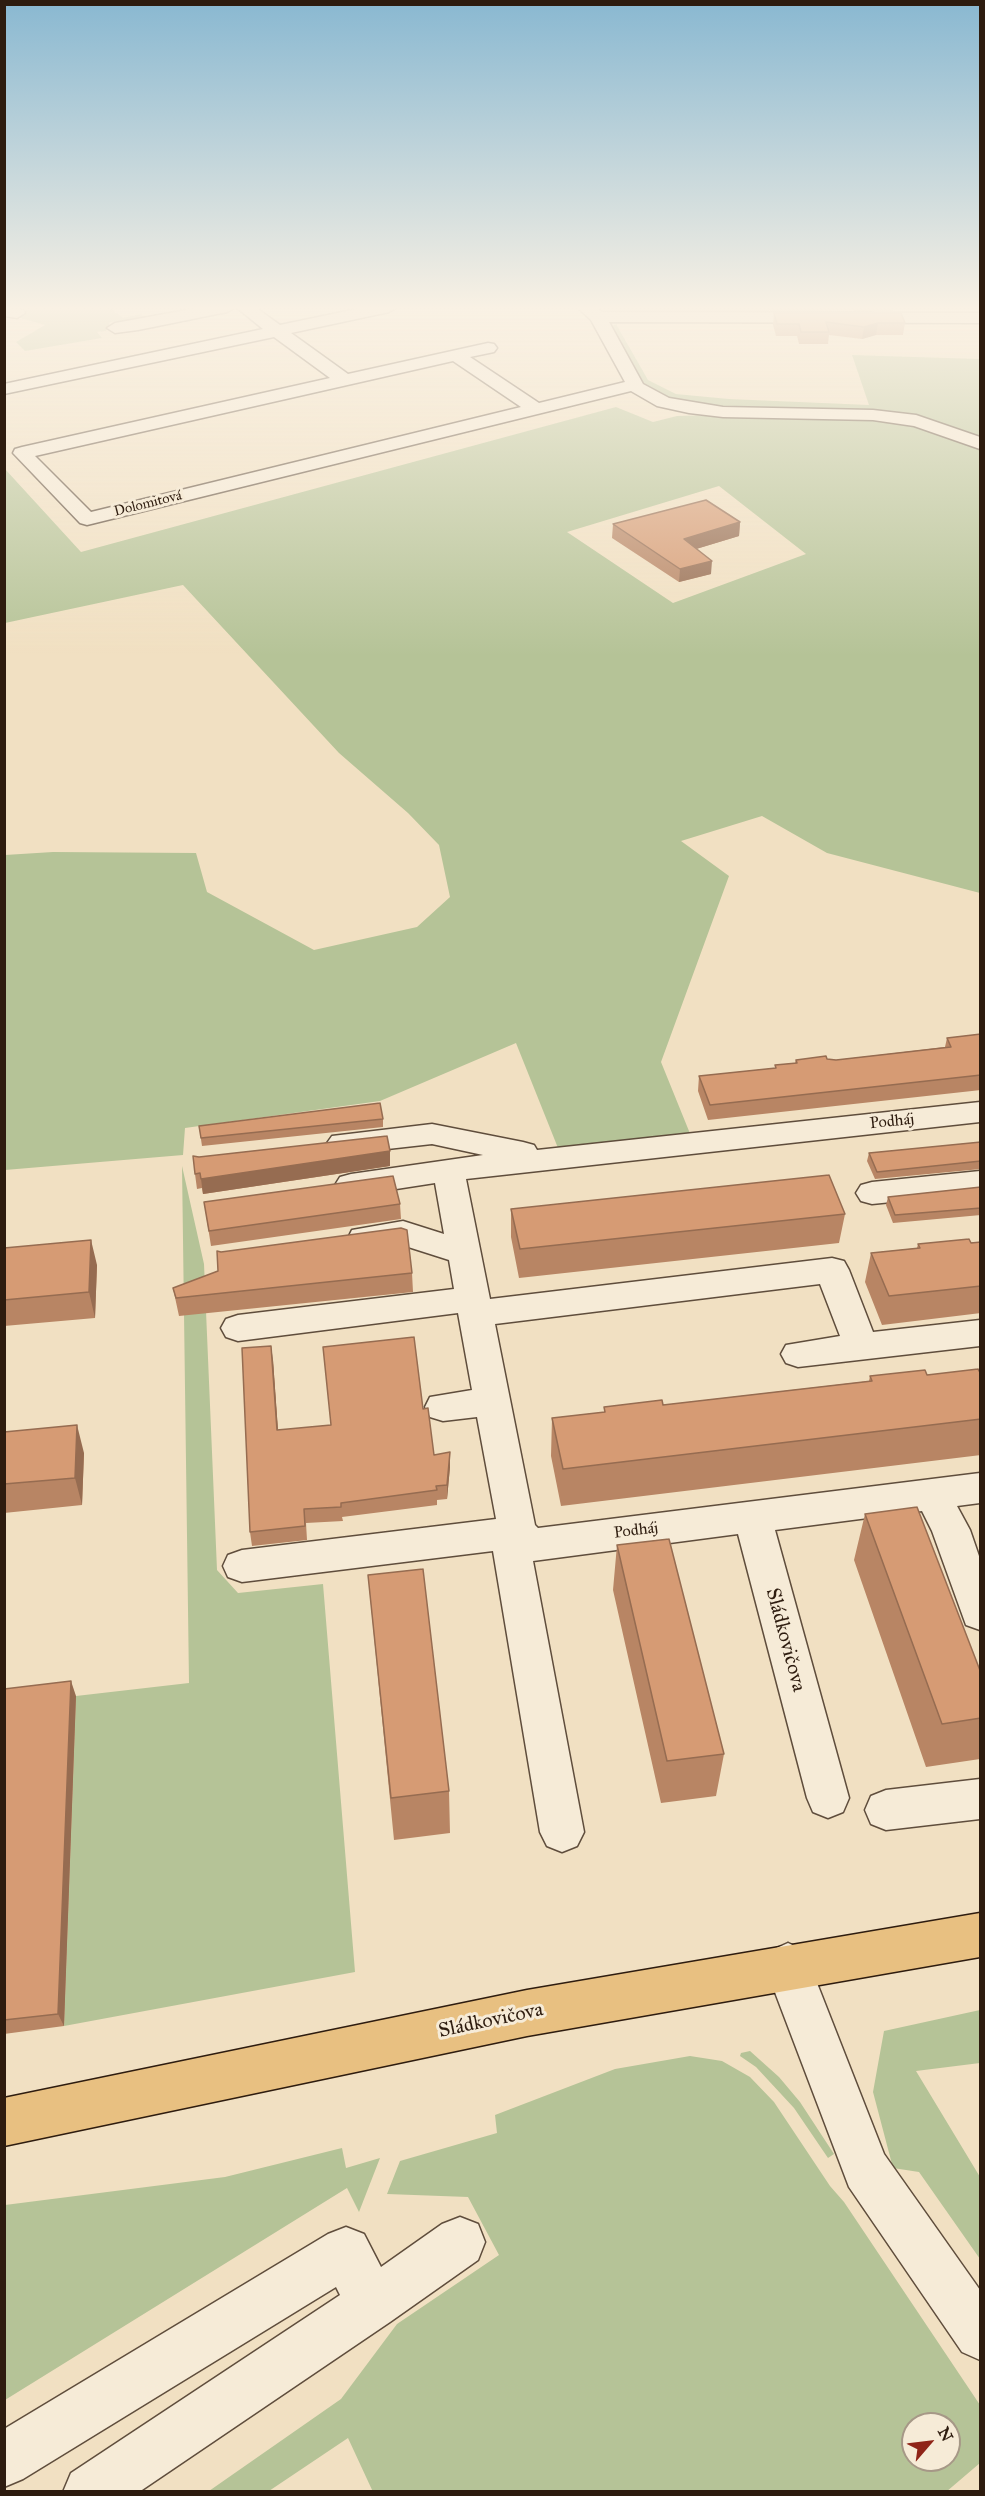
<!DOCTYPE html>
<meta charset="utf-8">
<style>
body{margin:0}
#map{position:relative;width:985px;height:2496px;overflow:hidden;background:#f1e0c2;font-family:"IM FELL Great Primer",serif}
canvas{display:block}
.frame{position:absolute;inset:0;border:6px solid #2e1c0f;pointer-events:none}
.north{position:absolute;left:901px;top:2412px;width:60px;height:60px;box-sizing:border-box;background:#f6ebd7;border:2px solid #a69887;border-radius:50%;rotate:62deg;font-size:16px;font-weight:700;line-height:24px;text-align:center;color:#2e1c0f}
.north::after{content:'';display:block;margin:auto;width:21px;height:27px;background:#8f2418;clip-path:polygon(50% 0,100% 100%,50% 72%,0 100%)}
</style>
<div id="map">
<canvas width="985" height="2496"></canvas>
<div class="frame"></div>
<div class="north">N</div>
</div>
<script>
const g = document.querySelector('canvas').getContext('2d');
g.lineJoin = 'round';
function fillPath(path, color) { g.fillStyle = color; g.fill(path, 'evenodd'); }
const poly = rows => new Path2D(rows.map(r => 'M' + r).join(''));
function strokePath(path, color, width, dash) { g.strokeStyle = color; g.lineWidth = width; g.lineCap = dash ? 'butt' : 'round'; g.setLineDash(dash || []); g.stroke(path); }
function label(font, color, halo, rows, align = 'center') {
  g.font = font + ' "IM FELL Great Primer",serif'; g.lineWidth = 6; g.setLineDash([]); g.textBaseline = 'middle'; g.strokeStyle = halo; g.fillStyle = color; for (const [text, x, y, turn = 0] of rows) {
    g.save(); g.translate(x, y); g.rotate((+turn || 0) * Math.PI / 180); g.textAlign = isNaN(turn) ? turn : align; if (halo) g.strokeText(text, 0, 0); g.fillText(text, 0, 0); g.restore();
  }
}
const green = poly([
 [15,307,108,307,123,318,140,314,146,319,110,322,106,331,97,332,102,338,25,351,16,342,45,325,13,316,27,311],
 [616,324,648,380,676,394,729,399,869,405,852,355,980,359,980,437,914,417,719,408,670,400,642,384,611,327],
 [616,407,653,422,677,416,710,415,848,417,907,424,950,436,980,449,980,893,827,853,762,816,681,841,729,876,661,1062,691,1136,560,1153,516,1043,380,1101,185,1128,183,1155,5,1170,5,855,53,852,196,853,207,892,314,950,417,927,450,897,439,845,408,813,339,753,183,585,5,623,5,469,81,552],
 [719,486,806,554,673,603,567,532],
 [182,1166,204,1264,217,1570,238,1593,323,1584,355,1972,64,2026,76,1696,189,1683],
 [980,2010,980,2063,916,2071,980,2177,980,2259,919,2172,893,2168,873,2092,884,2031],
 [750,2051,779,2077,800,2102,834,2154,828,2158,794,2108,756,2067,740,2056,741,2053],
 [690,2056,722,2061,750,2077,774,2102,830,2186,844,2202,980,2405,980,2463,946,2492,373,2492,348,2438,269,2491,209,2491,341,2399,397,2324,499,2255,468,2197,387,2194,400,2161,497,2133,495,2115,615,2069],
 [913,2424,949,2424,949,2460,913,2460],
 [342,2148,346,2168,380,2158,359,2212,347,2188,5,2400,5,2205,225,2177]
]);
const minor = poly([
 [4,307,23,310,25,313,17,318,4,316,4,307],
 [203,307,235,307,227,312,138,330,115,333,107,328,115,323,203,307],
 [236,307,255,307,280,325,366,307,397,307,389,312,291,333,348,374,488,343,494,344,497,348,494,352,470,357,539,403,625,382,591,320,577,307,595,307,602,312,980,313,980,323,609,322,643,384,669,398,723,407,873,410,916,415,980,437,980,449,914,426,873,420,723,417,689,413,657,406,631,391,87,525,80,523,13,453,15,449,22,447,330,378,274,337,4,394,4,384,263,329,236,307],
 [453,361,521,407,91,512,35,456,453,361],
 [980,1102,980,1122,466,1179,490,1299,832,1258,844,1261,849,1270,873,1332,980,1320,980,1346,798,1367,786,1363,781,1354,786,1345,840,1336,820,1284,495,1324,535,1525,538,1528,980,1473,980,1503,957,1506,970,1530,980,1559,980,1630,966,1625,932,1531,922,1511,775,1530,849,1798,843,1812,828,1818,813,1812,807,1798,738,1534,533,1561,584,1832,577,1846,562,1852,547,1846,540,1832,493,1551,242,1582,228,1577,223,1566,228,1555,242,1550,496,1519,477,1417,443,1421,430,1417,425,1407,430,1397,472,1390,458,1313,238,1341,226,1337,221,1328,226,1319,238,1315,454,1289,449,1260,402,1245,364,1250,352,1246,348,1238,352,1230,403,1221,444,1234,435,1183,351,1196,340,1193,335,1185,340,1177,351,1174,483,1155,432,1144,343,1154,332,1150,327,1143,332,1136,432,1124,523,1142,534,1145,537,1150,980,1102],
 [980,1171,980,1193,872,1204,861,1201,856,1193,861,1185,872,1182,980,1171],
 [980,1779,980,1819,886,1830,871,1824,865,1810,871,1796,886,1790,980,1779],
 [788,1943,804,1950,884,2154,980,2290,980,2360,962,2352,849,2187,765,1966,772,1950,788,1943],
 [460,2217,478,2224,485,2242,478,2260,390,2322,139,2492,63,2492,71,2473,340,2295,336,2287,23,2479,4,2487,4,2429,328,2234,346,2227,364,2234,381,2267,442,2224,460,2217]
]);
const major = poly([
 [980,1913,980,1957,527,2036,4,2146,4,2098,527,1990,980,1913]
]);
const wall = poly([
 [729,307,893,307,892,311,769,310,768,307],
 [774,313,905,323,903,335,876,335,862,339,829,335,828,344,799,344,797,336,776,336,773,325],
 [740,522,739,536,696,549,711,574,679,582,612,538,613,524],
 [981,1034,981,1090,708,1120,698,1091,699,1076,775,1068,775,1065,795,1063,796,1060,836,1060,945,1047,947,1038],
 [383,1119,383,1127,202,1146,199,1126],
 [981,1142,981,1169,875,1179,867,1161,869,1153],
 [390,1151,390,1166,203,1194,202,1188,197,1189,195,1174,199,1157],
 [981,1187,981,1215,893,1223,886,1205,888,1197],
 [204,1202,400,1204,401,1219,211,1246],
 [511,1209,845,1214,839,1243,519,1278,511,1237],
 [981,1242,981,1313,882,1325,865,1282,871,1253,917,1248,918,1244],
 [4,1248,97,1265,95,1318,4,1326],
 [221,1252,412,1273,413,1292,179,1316,173,1288,218,1271],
 [273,1360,278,1430,331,1425,423,1409,434,1455,450,1452,450,1467,447,1499,437,1500,437,1505,342,1517,343,1521,306,1523,307,1540,252,1546,250,1532],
 [981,1374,981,1455,561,1506,551,1456,552,1418,604,1412,604,1407,663,1405,869,1381,870,1376],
 [4,1432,84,1453,82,1505,4,1513],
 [865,1514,981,1673,981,1756,980,1759,926,1767,854,1560],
 [617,1545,724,1754,716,1796,661,1803,613,1590],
 [368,1575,449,1791,450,1833,394,1840],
 [4,1689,76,1696,64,2026,4,2034]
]);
const shadedWall = poly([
 [158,307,174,307,158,309],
 [878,323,876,335,862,339,864,327],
 [740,522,739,536,683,553,684,539],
 [712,561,711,574,679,582,680,569],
 [390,1151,390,1166,203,1194,201,1179],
 [91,1240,97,1265,95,1318,89,1292],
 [271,1346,273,1360,279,1445,277,1430],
 [77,1425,84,1453,82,1505,75,1478],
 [450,1452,450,1467,447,1499,447,1485],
 [71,1681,76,1696,64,2026,58,2014]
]);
const building = poly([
 [774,313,901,313,905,323,878,323,864,327,826,322,829,332,801,332,799,324,777,324,774,313],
 [706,500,740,522,684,539,712,561,680,569,613,524,706,500],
 [981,1034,981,1075,710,1105,699,1076,776,1068,775,1065,797,1063,796,1060,826,1056,827,1059,836,1060,951,1047,947,1038,981,1034],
 [380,1103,383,1119,201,1138,199,1126,380,1103],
 [387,1136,390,1151,201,1179,200,1173,195,1174,193,1156,199,1157,387,1136],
 [981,1142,981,1161,877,1172,869,1153,981,1142],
 [829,1175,845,1214,520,1249,511,1209,829,1175],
 [393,1176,400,1204,209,1231,204,1202,393,1176],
 [981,1187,981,1208,895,1215,888,1197,981,1187],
 [401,1228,407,1230,412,1273,176,1298,173,1288,218,1271,217,1251,221,1252,401,1228],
 [969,1239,971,1243,981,1242,981,1286,889,1296,871,1253,920,1248,918,1244,969,1239],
 [91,1240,89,1292,4,1300,4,1248,91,1240],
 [414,1337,423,1409,428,1408,434,1455,450,1452,447,1485,436,1486,437,1490,341,1503,341,1507,304,1509,305,1526,250,1532,242,1348,271,1346,277,1430,331,1425,323,1347,414,1337],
 [978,1369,981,1374,981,1419,563,1469,552,1418,605,1412,604,1407,662,1400,663,1405,872,1381,870,1376,925,1370,927,1375,978,1369],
 [77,1425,75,1478,4,1484,4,1432,77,1425],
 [917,1507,981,1673,981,1718,942,1724,865,1514,917,1507],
 [669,1539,724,1754,667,1761,617,1545,669,1539],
 [423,1569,449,1791,391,1798,368,1575,423,1569],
 [71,1681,58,2014,4,2020,4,1689,71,1681]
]);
const farStreetnames = [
 ["Dolomitová",148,504,-14]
];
const streetNames = [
 ["Podháj",892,1122,-6],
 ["Podháj",636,1531,-7]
];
const nearStreetnames = [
 ["Sládkovičova",785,1640,75],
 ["Sládkovičova",491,2021,-12]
];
fillPath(green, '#b5c397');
strokePath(minor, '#5f4d3c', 3);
strokePath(major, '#2e1c0f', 3);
fillPath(minor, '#f6ebd7');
fillPath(major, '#e8c081');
fillPath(wall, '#b88564');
fillPath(shadedWall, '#966c51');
fillPath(building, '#d69b74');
strokePath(building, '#966c51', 1.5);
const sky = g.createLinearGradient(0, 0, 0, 656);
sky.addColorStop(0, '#89b8d1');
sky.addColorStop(0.47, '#f9f1e4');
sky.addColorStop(1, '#f9f1e400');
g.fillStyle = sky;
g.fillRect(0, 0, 985, 656);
label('14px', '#2e1c0f', '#f6ebd7', farStreetnames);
label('16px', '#2e1c0f', '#f6ebd7', streetNames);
label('20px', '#2e1c0f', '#f6ebd7', nearStreetnames);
</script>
